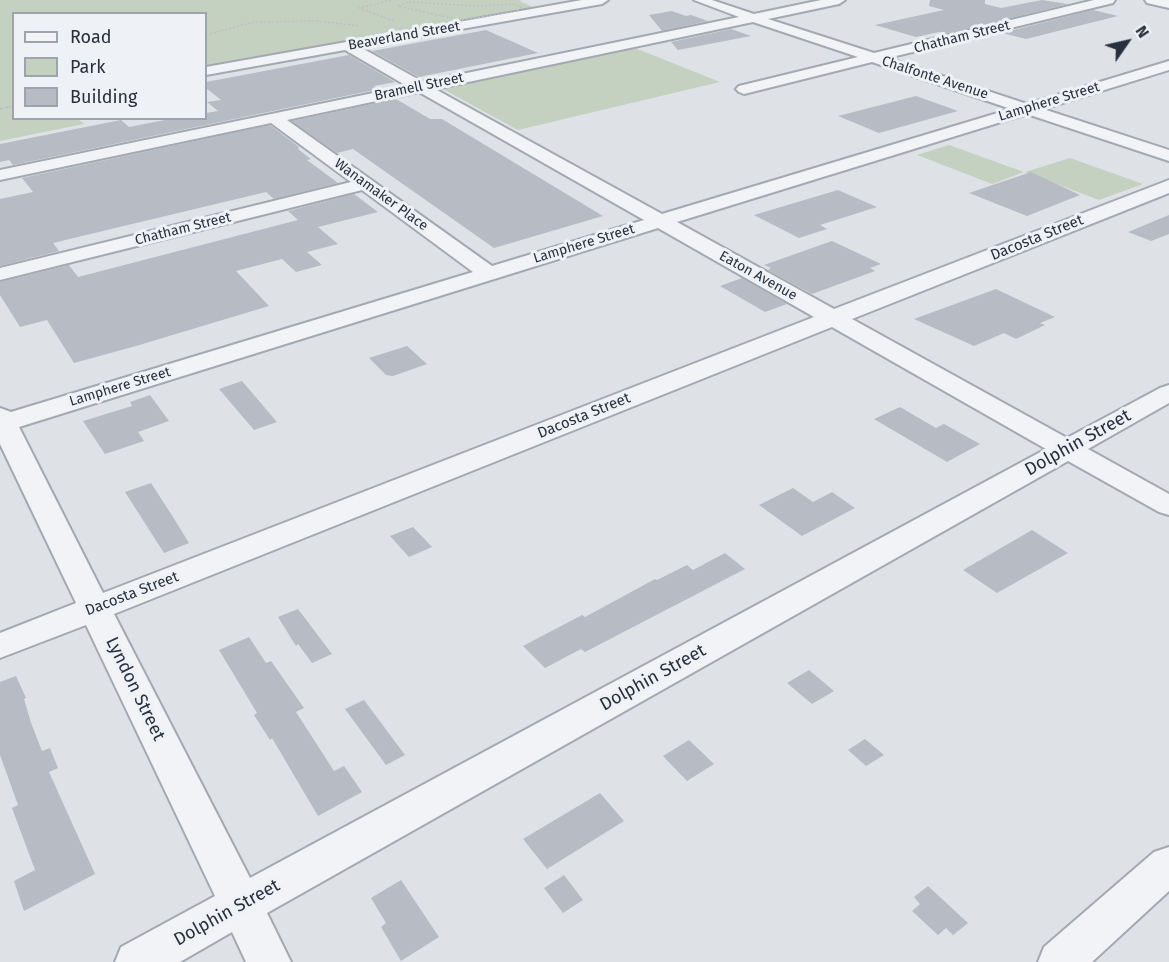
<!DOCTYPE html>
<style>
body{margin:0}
#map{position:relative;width:1169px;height:962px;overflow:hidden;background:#dee2e7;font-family:"Fira Sans",sans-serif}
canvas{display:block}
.legend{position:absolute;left:12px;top:12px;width:195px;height:108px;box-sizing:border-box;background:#eef1f5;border:2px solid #9fa4ac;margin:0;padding:8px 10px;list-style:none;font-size:18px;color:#28303e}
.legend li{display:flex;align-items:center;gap:12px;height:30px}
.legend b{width:30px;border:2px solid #9fa4ac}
.north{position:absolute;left:1097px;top:12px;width:60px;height:60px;-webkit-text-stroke:4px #eef1f5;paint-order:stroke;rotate:56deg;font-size:16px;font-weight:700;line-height:24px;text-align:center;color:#28303e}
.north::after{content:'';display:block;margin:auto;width:21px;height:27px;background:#28303e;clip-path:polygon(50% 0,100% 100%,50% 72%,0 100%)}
</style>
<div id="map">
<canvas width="1169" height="962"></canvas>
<ul class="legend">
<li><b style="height:8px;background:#f1f3f6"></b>Road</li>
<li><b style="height:16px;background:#c4d1c0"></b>Park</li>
<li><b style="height:16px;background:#b6bbc4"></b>Building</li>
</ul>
<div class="north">N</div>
</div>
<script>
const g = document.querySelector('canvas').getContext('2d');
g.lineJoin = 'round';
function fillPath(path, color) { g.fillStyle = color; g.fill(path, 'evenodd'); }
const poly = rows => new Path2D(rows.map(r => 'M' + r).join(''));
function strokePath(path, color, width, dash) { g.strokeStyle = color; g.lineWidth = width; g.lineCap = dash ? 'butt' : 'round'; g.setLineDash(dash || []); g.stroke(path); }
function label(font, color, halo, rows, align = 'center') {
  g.font = font + ' "Fira Sans",sans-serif'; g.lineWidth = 6; g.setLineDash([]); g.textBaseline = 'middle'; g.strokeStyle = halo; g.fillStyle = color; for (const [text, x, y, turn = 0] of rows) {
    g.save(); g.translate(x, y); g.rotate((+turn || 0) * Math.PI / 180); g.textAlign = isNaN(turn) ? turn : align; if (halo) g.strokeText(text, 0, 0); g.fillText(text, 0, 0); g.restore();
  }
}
const green = poly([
 [0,0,521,0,520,1,537,9,206,69,206,14,14,14,14,118,78,119,84,124,0,141],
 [635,48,720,82,518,130,441,88],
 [949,145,1024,172,992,184,917,155],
 [1070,158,1143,184,1099,200,1025,172]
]);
const building = poly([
 [930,0,985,0,985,4,1001,8,1042,0,1068,4,945,34,939,32,916,37,875,25,944,10,929,6],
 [1093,10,1118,16,1026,39,1002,33],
 [672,11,686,16,691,15,708,21,662,31,649,15],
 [731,29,751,36,678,50,671,42],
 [486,30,538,53,419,77,372,51],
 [349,55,395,82,374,86,379,89,13,165,9,160,0,162,0,144,121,120,129,127,175,118,206,118,206,113,218,111,207,102,221,100,206,88,206,82],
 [916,96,958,111,879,133,838,116],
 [396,99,430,119,442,119,603,216,494,248,353,149,337,153,292,121],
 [270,125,299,147,298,149,311,159,307,160,338,183,274,199,266,192,107,230,53,243,59,251,0,266,0,199,33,192,22,178],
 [1031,172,1080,195,1027,216,969,193],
 [838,190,877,207,820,225,827,229,799,238,754,215],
 [354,194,378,212,318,227,338,244,307,252,322,265,296,272,282,259,236,271,269,306,136,346,74,363,47,320,20,327,0,295,0,282,69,265,78,277,298,220,288,211],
 [1169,215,1169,234,1151,241,1128,232],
 [832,241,881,264,870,268,875,271,812,294,768,270,771,268,764,265],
 [742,278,787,304,765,312,720,286],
 [996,289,1055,317,1040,323,1045,325,1016,339,1004,333,974,346,914,319],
 [407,346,427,364,393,376,386,375,369,358],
 [242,381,277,422,254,430,219,389],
 [150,395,169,421,138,432,144,441,105,454,83,421,132,406,130,402],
 [900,407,936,428,944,424,980,444,947,462,874,419],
 [151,483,173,517,189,543,164,553,125,492],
 [793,488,813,502,832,492,855,508,802,536,759,505],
 [413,527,432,547,409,557,390,536],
 [1032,530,1068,553,997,593,963,570],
 [725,553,745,569,585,652,581,649,545,668,523,646,582,615,585,617,655,579,657,580,687,565,693,570],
 [298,609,332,654,312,663,298,644,296,646,278,617],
 [249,637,266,663,271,661,304,708,296,712,334,771,344,766,362,792,318,816,272,738,270,740,254,715,257,713,219,650],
 [809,670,834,691,812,704,787,683],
 [16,676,26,698,24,699,31,723,42,751,50,748,58,768,49,772,95,874,24,911,14,881,35,870,12,808,18,805,0,755,0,682],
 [364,700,405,755,386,765,345,709],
 [865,739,884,755,866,766,848,750],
 [689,740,714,764,687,781,663,756],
 [600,793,624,821,547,869,523,839],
 [564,875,583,900,563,913,544,888],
 [401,880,439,937,401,961,381,927,386,923,371,898],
 [928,886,968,923,953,935,946,928,938,935,912,911,920,904,914,897]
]);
const pathFar1 = poly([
 [391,0,359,8,394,21],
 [409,2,477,6,514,4,521,8,515,12,460,20,398,6,409,2],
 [206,35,254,22,317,21,360,26],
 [9,107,14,106]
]);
const path = poly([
 [0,109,14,106]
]);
const minor = poly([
 [582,0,608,0,602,4,360,47,423,82,739,17,694,0,712,0,754,14,821,0,845,0,839,4,768,19,874,53,1094,0,1115,0,1113,3,888,58,1027,104,1169,61,1169,70,1043,109,1169,150,1169,161,1027,114,677,222,834,309,1169,180,1169,193,852,319,1067,438,1160,388,1169,385,1169,403,1088,449,1169,494,1169,515,1159,512,1068,461,267,913,291,962,246,962,232,932,180,962,115,962,121,947,215,896,86,625,0,658,0,633,76,603,0,444,0,408,11,412,473,272,362,190,0,280,0,268,351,182,271,123,0,180,0,170,407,86,345,50,206,75,206,67,582,0],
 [753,22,858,57,739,86,736,89,739,92,744,94,872,62,1011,109,662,214,435,89,753,22],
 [419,92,644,220,492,266,287,120,419,92],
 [658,228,814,317,103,593,19,427,658,228],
 [832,327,1046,449,250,878,114,614,832,327],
 [1145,0,1169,0,1169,8,1147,3,1145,0],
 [1169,847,1169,891,1092,962,1038,962,1044,947,1154,852,1169,847]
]);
const farStreetnames = [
 ["Beaverland Street",404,36,-10],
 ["Chatham Street",962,37,-14],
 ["Chalfonte Avenue",935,78,18],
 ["Bramell Street",419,87,-12],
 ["Lamphere Street",1049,102,-17],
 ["Wanamaker Place",381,195,36],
 ["Chatham Street",183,229,-14],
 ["Lamphere Street",584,244,-17],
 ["Eaton Avenue",758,276,29],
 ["Lamphere Street",120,387,-17]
];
const streetNames = [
 ["Dacosta Street",1037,238,-22],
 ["Dacosta Street",584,416,-22],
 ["Dacosta Street",132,594,-21]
];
const nearStreetnames = [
 ["Dolphin Street",1078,443,-29],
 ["Dolphin Street",653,678,-29],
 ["Lyndon Street",135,689,64],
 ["Dolphin Street",227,913,-29]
];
fillPath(green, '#c4d1c0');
fillPath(building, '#b6bbc4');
strokePath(minor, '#a4a9b1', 4);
strokePath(pathFar1, '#bdc0c6', 1.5, [2, 2]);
strokePath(path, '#bdc0c6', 2, [3, 3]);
fillPath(minor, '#f1f3f6');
label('14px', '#28303e', '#eef1f5', farStreetnames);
label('15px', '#28303e', '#eef1f5', streetNames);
label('18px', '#28303e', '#eef1f5', nearStreetnames);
</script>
